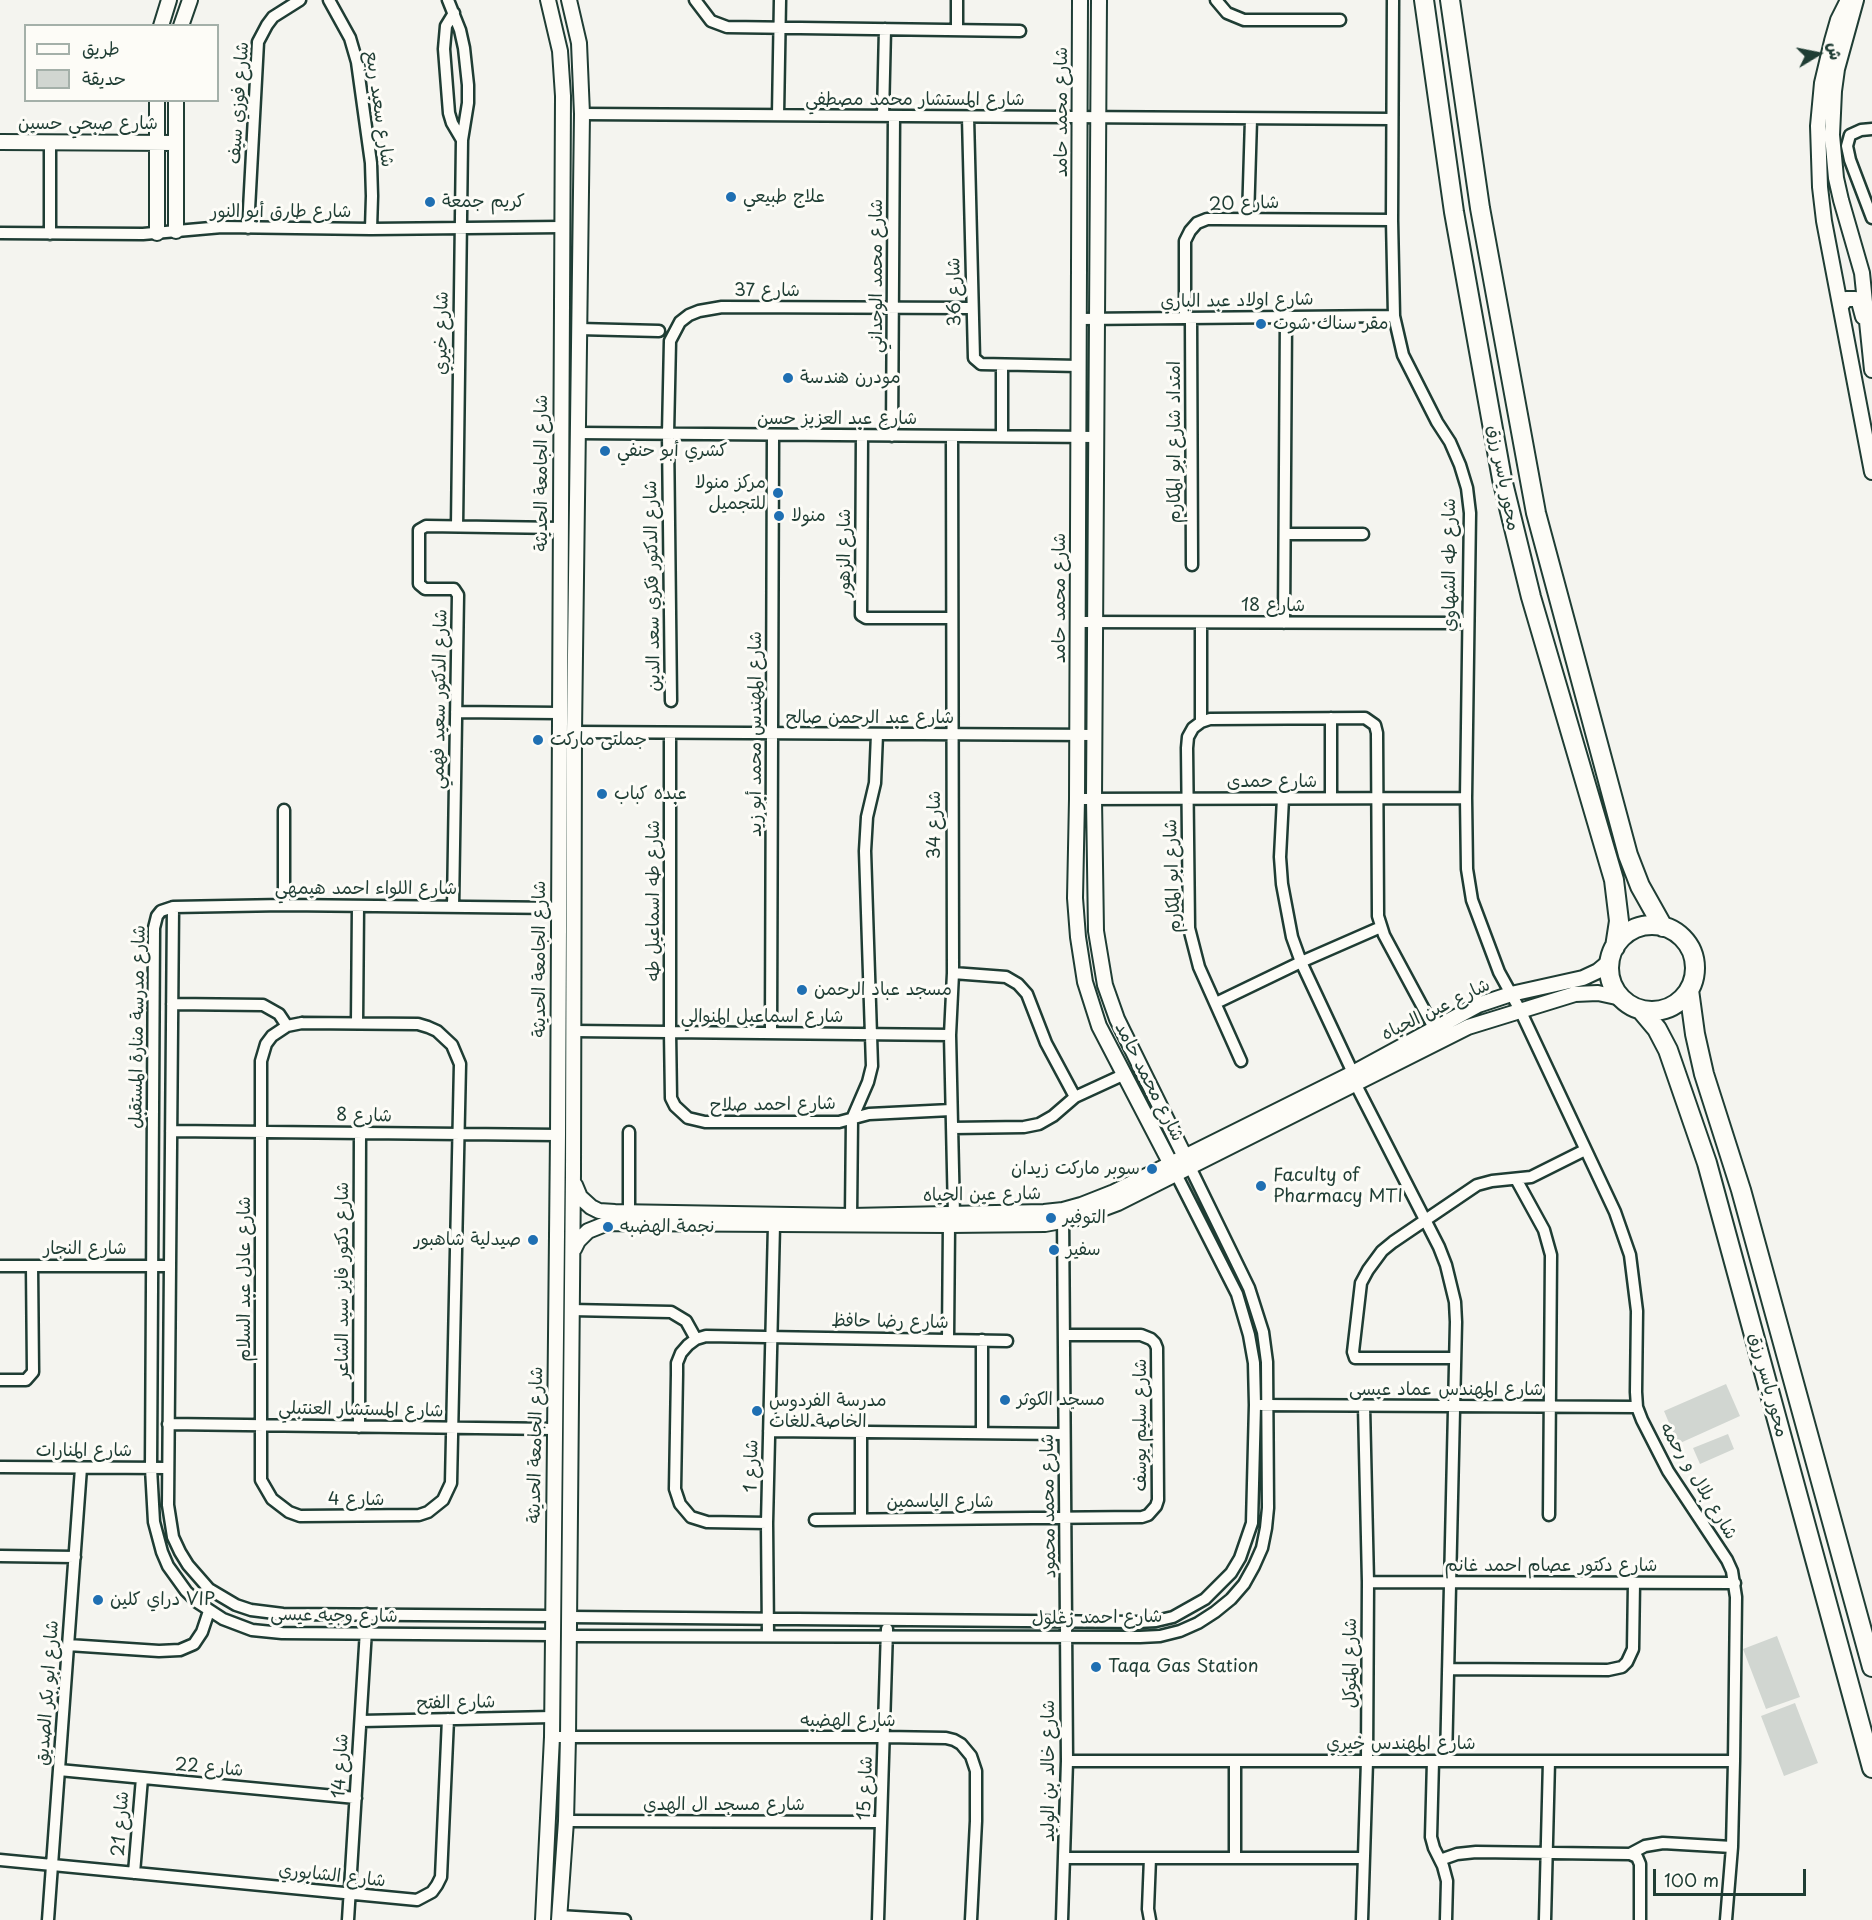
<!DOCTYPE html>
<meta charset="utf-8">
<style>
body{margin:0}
#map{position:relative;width:1872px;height:1920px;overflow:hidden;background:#f4f4ef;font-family:"Playpen Sans","Playpen Sans Arabic",sans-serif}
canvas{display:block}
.legend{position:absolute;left:24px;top:24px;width:195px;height:78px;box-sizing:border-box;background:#fdfcf7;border:2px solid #a4b0a9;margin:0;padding:8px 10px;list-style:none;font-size:18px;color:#1f3d34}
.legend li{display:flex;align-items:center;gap:12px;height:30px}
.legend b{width:30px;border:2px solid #a4b0a9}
.north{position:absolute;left:1788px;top:24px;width:60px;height:60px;-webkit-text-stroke:4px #fdfcf7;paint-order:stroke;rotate:80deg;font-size:16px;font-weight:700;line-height:24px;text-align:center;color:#1f3d34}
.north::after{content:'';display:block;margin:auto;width:21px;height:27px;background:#1f3d34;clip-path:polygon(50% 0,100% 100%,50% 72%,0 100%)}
.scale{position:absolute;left:1653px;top:1869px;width:153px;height:27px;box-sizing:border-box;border:3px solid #1f3d34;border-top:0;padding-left:8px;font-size:18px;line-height:21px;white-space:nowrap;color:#1f3d34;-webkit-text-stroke:4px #fdfcf7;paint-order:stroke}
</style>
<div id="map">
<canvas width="1872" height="1920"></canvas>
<ul class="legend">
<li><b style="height:8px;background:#fdfcf7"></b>طريق</li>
<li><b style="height:16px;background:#d1d6d1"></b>حديقة</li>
</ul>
<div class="north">ش</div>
<div class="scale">100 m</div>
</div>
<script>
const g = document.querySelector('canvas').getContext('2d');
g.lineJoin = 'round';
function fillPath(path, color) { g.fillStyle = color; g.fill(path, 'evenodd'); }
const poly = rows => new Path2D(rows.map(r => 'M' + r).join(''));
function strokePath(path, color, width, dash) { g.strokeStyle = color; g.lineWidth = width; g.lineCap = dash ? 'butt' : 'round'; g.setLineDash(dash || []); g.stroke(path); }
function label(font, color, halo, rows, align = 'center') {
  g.font = font + ' "Playpen Sans","Playpen Sans Arabic",sans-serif'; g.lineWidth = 6; g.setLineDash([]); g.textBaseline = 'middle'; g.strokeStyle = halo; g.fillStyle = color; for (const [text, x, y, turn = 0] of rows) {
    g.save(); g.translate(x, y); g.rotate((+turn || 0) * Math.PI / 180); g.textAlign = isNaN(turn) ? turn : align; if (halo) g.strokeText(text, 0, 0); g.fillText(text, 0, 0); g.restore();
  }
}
const green = poly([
 [1726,1384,1740,1416,1678,1444,1664,1411],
 [1728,1434,1734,1449,1700,1464,1693,1448],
 [1777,1636,1800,1697,1766,1709,1743,1649],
 [1795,1703,1818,1763,1784,1776,1761,1716]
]);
const minor = poly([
 [329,0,350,38,357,62,371,163,372,196,371,229],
 [448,0,460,30,464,48,468,85,468,103,462,140,457,526],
 [695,0,711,21,727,27,1020,31],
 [1216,0,1227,13,1244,20,1340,20],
 [1393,0,1392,220,1394,316,1403,355,1437,422,1450,442,1460,465,1467,488,1470,513,1466,798,1467,869,1472,900,1499,972,1520,1010,1615,1212,1630,1255,1637,1311,1636,1392,1637,1407,1642,1420,1668,1471,1727,1560,1732,1571,1736,1597,1734,1761,1732,1847,1726,1920],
 [454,13,446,26,444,49,449,113,452,123,462,140],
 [957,30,957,0],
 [582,114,1392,119],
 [778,115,780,0],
 [883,116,885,29],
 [968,117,974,358,981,364,1079,366],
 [1872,129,1861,130,1850,135,1847,146,1850,160,1872,218],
 [50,142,50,234],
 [1248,219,1251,119],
 [248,228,258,42,267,25,273,17,300,0],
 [0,233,143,234,222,227,371,229,562,227],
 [1185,318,1185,241,1190,231,1197,223,1207,219,1217,219,1392,220],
 [1191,318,1192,565],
 [1080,319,1394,316],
 [579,329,659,331],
 [578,433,1097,437],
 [862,435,861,615,866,618,951,618],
 [892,436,894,116],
 [952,436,953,973,950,1035,954,1215],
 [1002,436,1002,365],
 [1285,534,1363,534],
 [1078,622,1467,623],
 [1201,623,1201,722],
 [1284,623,1286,317],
 [671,701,668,434,670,341,680,322,689,315,699,311,722,307,972,308],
 [456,712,559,713],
 [1331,718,1331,798],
 [574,732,1095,735],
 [670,733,670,1032,671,1098,675,1106,688,1118,705,1122,839,1122,869,1114,951,1110],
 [1283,798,1280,857,1282,884,1292,937,1301,962,1353,1073],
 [1077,799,1466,798],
 [284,905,284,810],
 [173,907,168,1505,173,1537,180,1552,188,1565,209,1589,236,1605,251,1610,283,1614,552,1616],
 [453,907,458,595,454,589,425,589,419,584,419,530,426,526,560,528],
 [953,973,1006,977,1018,984,1027,994,1046,1043,1075,1097],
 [1216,1003,1301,962,1381,927],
 [172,1004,263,1005,279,1014,287,1026],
 [302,1023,418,1024,428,1027,437,1031,452,1045,460,1064,451,1483,443,1500,428,1512,419,1515,300,1516,289,1512,272,1499,261,1480,261,1061,266,1044,272,1036,287,1026,302,1023],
 [357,1023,358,906],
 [574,1031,950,1035],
 [771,1033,773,435],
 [1241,1061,1199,967,1189,928,1187,748,1188,737,1193,728,1201,722,1210,719,1365,718,1375,725,1377,733,1378,916,1384,935,1434,1028],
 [1355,1083,1439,1247,1446,1265,1455,1302,1456,1322,1446,1761],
 [952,1128,1024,1127,1039,1124,1053,1116,1075,1097,1125,1074],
 [171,1131,558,1135],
 [1516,1179,1544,1230,1551,1255,1549,1515],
 [629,1213,629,1132],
 [851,1216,852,1119,868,1082,872,1066,865,851,867,817,875,783,877,734],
 [0,1266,170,1266],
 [571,1310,671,1312,686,1321,696,1339],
 [948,1339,949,1225],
 [1454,1358,1355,1358,1353,1352,1361,1283,1368,1270,1382,1251,1393,1242,1477,1185,1492,1181,1531,1177,1585,1150],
 [0,1380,26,1380,33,1372,32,1266],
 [1261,1405,1637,1407],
 [168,1424,554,1429],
 [359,1427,360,1133],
 [769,1431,1064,1434],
 [982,1433,982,1340],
 [0,1467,168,1468],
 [861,1519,861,1432],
 [815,1520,1142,1517,1148,1515,1156,1506,1158,1500,1157,1348,1155,1343,1151,1339,1141,1335,1064,1335],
 [767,1523,707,1522,691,1517,680,1504,675,1489,677,1374,677,1363,681,1353,688,1345,696,1339,706,1336,1007,1341],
 [0,1556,75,1557],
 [1368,1582,1735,1583],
 [569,1617,1138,1622,1156,1621,1173,1617,1205,1599,1231,1573,1240,1558,1252,1523,1255,1405,1254,1363,1249,1335,1237,1294,1176,1174],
 [552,1635,282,1633,252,1630,223,1619,197,1602,186,1591,168,1566,162,1552,154,1522,151,1468,154,928,157,916,161,911,173,907,284,905,559,908],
 [569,1636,1140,1637,1160,1636,1180,1631,1198,1623,1215,1612,1231,1599,1244,1584,1254,1566,1262,1548,1266,1528,1268,1508,1267,1362,1263,1332,1249,1288,1190,1167],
 [768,1636,767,1523,774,1225],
 [68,1645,159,1651,180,1650,194,1644,202,1632,209,1611],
 [1448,1669,1608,1670,1622,1667,1627,1662,1633,1649,1634,1583],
 [361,1721,552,1717],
 [552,1737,884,1737,946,1738,954,1740,961,1744,971,1756,976,1771,976,1821,971,1920],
 [1067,1761,1734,1761],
 [1433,1761,1431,1837,1434,1848,1443,1866,1447,1881,1446,1920],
 [59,1770,356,1798],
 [566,1821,881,1822],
 [1630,1854,1645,1846,1663,1843,1732,1847],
 [1065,1858,1364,1858],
 [1150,1858,1148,1909,1150,1920],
 [1235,1858,1235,1761],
 [0,1860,417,1900,432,1892,437,1885,441,1877,448,1719],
 [1440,1860,1457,1854,1476,1852,1630,1854,1637,1857,1640,1864,1640,1920],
 [134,1873,142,1778],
 [559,1916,625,1920],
 [48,1920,81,1468],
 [348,1920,367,1614],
 [878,1920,887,1629],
 [1062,1920,1067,1761,1063,1213],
 [1362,1920,1367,1761,1368,1582,1364,1406],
 [1545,1920,1549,1761]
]);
const tertiary = poly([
 [1080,0,1077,799,1075,898,1078,937,1085,982,1099,1026,1176,1174],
 [1099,0,1094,799,1096,931,1105,985,1117,1019,1190,1167],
 [1848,0,1838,20,1832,41,1822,83,1818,126,1820,187,1824,221,1872,472],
 [1856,0,1837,69,1834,91,1832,135,1836,178,1841,200,1862,273,1872,370],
 [161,26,169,0],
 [181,26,190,0],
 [176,100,176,231],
 [0,142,176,143],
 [157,233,157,100],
 [1841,306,1846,299,1855,299,1859,302,1863,317],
 [575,1185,580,1197,591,1207,599,1211,615,1212,851,1216,1044,1212,1063,1210,1081,1205,1114,1192,1353,1073,1478,1005,1511,994,1583,978,1598,971,1610,961],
 [574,1249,578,1241,588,1231,608,1223,949,1225,1045,1224,1078,1218,1118,1203,1468,1027,1575,994,1598,993,1621,998],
 [543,1920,552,1737,558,1135,563,96,560,51,548,0],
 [559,1920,566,1821,568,1737,573,1174,574,732,582,114,579,43,569,0]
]);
const primary = poly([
 [1424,0,1454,212,1502,479,1531,597,1614,880,1619,921,1615,947],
 [1450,0,1480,208,1536,513,1628,855,1640,886,1663,927],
 '1609 968a43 43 0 1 1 86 0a43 43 0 1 1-86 0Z',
 [1689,990,1695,1034,1704,1074,1741,1190,1872,1667],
 [1641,1010,1657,1029,1668,1050,1707,1163,1872,1768]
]);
const markers = [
 [731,197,6,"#1f6fb2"],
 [430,202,6,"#1f6fb2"],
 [1261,324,6,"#1f6fb2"],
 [788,378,6,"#1f6fb2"],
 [605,451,6,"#1f6fb2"],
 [778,493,6,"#1f6fb2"],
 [779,516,6,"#1f6fb2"],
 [538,740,6,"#1f6fb2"],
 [602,794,6,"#1f6fb2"],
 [802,990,6,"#1f6fb2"],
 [1152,1169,6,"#1f6fb2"],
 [1261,1186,6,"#1f6fb2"],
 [1051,1218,6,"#1f6fb2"],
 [608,1227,6,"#1f6fb2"],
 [533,1240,6,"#1f6fb2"],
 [1054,1250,6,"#1f6fb2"],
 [1005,1400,6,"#1f6fb2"],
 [757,1411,6,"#1f6fb2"],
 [98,1600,6,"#1f6fb2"],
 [1096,1667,6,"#1f6fb2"]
];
const streetNames = [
 ["شارع المستشار محمد مصطفي",915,100],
 ["شارع فوزي سيف",239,103,-86],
 ["شارع سعيد ربيع",379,109,82],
 ["شارع محمد حامد",1062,112,-90],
 ["شارع صبحي حسين",88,124],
 ["شارع 20",1244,204,-2],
 ["شارع طارق أبو النور",281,212],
 ["شارع محمد الوحداني",877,276,-90],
 ["شارع 37",767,291],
 ["شارع 36",955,292,-91],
 ["شارع اولاد عبد الباري",1237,301,-1],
 ["شارع خيري",442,333,-89],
 ["شارع عبد العزيز حسن",837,419],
 ["امتداد شارع ابو المكارم",1175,442,-90],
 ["شارع الجامعة الحديثة",542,473,-90],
 ["محور ياسر رزق",1503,478,79],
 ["شارع الزهور",845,553,-90],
 ["شارع طه الشهاوي",1450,565,-90],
 ["شارع الدكتور فكري سعد الدين",653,586,-91],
 ["شارع محمد حامد",1060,598,-90],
 ["شارع 18",1273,606],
 ["شارع الدكتور سعيد فهمي",440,699,-89],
 ["شارع عبد الرحمن صالح",870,718],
 ["شارع المهندس محمد أبو زيد",756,734,-90],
 ["شارع حمدى",1272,782],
 ["شارع 34",935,825,-90],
 ["شارع ابو المكارم",1173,876,-92],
 ["شارع اللواء احمد هيمهي",366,889],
 ["شارع طه اسماعيل طه",654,901,-90],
 ["شارع الجامعة الحديثة",540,959,-90],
 ["شارع عين الحياه",1436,1010,-26],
 ["شارع اسماعيل المنوالي",762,1017],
 ["شارع مدرسة منارة المستقبل",138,1027,-89],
 ["شارع محمد حامد",1149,1082,63],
 ["شارع احمد صلاح",773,1105,-1],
 ["شارع 8",364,1116,1],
 ["شارع عين الحياه",982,1195,-1],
 ["شارع النجار",85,1249],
 ["شارع عادل عبد السلام",245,1279,-90],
 ["شارع دكتور فايز سيد الشاعر",343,1280,-90],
 ["شارع رضا حافظ",890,1322,1],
 ["محور ياسر رزق",1768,1385,75],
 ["شارع المهندس عماد عيسى",1446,1390],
 ["شارع المستشار العنتبلي",361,1410,1],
 ["شارع سليم يوسف",1141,1425,-90],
 ["شارع الجامعة الحديثة",536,1445,-89],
 ["شارع المنارات",84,1451],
 ["شارع 1",752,1466,-89],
 ["شارع بلال و رحمه",1698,1481,59],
 ["شارع 4",356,1500],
 ["شارع الياسمين",940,1502],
 ["شارع محمد محمود",1049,1506,-91],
 ["شارع دكتور عصام احمد غانم",1551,1566],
 ["شارع وجيه عيسى",334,1616,1],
 ["شارع احمد زغلول",1097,1618,-1],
 ["شارع المتوكل",1351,1663,-90],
 ["شارع ابو بكر الصديق",48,1693,-86],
 ["شارع الفتح",456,1703,-1],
 ["شارع الهضبه",848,1721],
 ["شارع المهندس خيري",1401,1744],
 ["شارع 14",341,1766,-87],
 ["شارع 22",209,1768,5],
 ["شارع خالد بن الوليد",1049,1771,-90],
 ["شارع 15",866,1788,-88],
 ["شارع مسجد ال الهدي",724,1805],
 ["شارع 21",121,1824,-86],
 ["شارع الشابوري",332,1876,6]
];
const poiNames = [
 ["علاج طبيعي",743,197],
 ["كريم جمعة",442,202],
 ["مقر سناك شوت",1273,324],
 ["مودرن هندسة",800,378],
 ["كشري أبو حنفي",617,451],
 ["مركز منولا",766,483,"right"],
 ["للتجميل",766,504,"right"],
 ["منولا",791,516],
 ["جملتى ماركت",550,740],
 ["عبده كباب",614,794],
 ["مسجد عباد الرحمن",814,990],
 ["سوبر ماركت زيدان",1140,1169,"right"],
 ["Faculty of",1273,1176],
 ["Pharmacy MTI",1273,1197],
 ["التوفير",1063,1218],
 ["نجمة الهضبه",620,1227],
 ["صيدلية شاهبور",521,1240,"right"],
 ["سفير",1066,1250],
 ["مسجد الكوثر",1017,1400],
 ["مدرسة الفردوس",769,1401],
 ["الخاصة للغات",769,1422],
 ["دراي كلين VIP",110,1600],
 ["Taqa Gas Station",1108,1667]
];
fillPath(green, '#d1d6d1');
strokePath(minor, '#1f3d34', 15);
strokePath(tertiary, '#1f3d34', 18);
strokePath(primary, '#1f3d34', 22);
strokePath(minor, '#fdfcf7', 10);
strokePath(tertiary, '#fdfcf7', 14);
strokePath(primary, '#fdfcf7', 18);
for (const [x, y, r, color] of markers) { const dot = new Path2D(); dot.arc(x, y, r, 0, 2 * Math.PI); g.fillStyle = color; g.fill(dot); strokePath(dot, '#fdfcf7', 2); }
label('18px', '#1f3d34', '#fdfcf7', streetNames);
label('18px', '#1f3d34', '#fdfcf7', poiNames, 'left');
</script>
